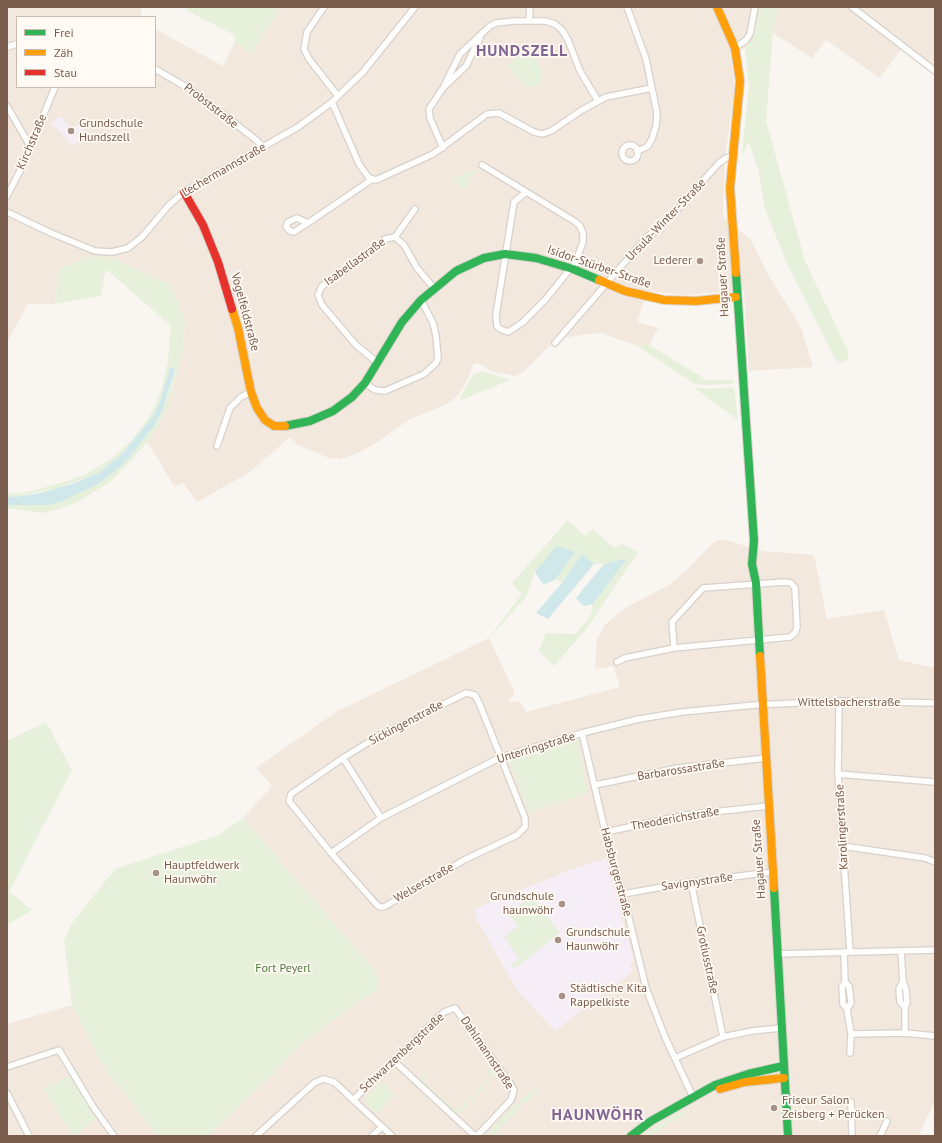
<!DOCTYPE html>
<meta charset="utf-8">
<style>
body{margin:0}
#map{position:relative;width:942px;height:1143px;overflow:hidden;background:#f9f5f0;font-family:"PT Sans",sans-serif}
canvas{display:block}
.frame{position:absolute;inset:0;border:8px solid #7a5c4d;pointer-events:none}
.legend{position:absolute;left:16px;top:16px;width:140px;height:72px;box-sizing:border-box;background:#fffaf3;border:1px solid #cabbb1;margin:0;padding:5px 7px;list-style:none;font-size:12px;color:#7a5c4d}
.legend li{display:flex;align-items:center;gap:8px;height:20px}
.legend b{width:20px;border:1px solid #cabbb1}
</style>
<div id="map">
<canvas width="942" height="1143"></canvas>
<div class="frame"></div>
<ul class="legend">
<li><b style="height:5px;background:#30b455"></b>Frei</li>
<li><b style="height:5px;background:#ff9f0a"></b>Zäh</li>
<li><b style="height:5px;background:#e5322d"></b>Stau</li>
</ul>
</div>
<script>
const g = document.querySelector('canvas').getContext('2d');
g.lineJoin = 'round';
function fillPath(path, color) { g.fillStyle = color; g.fill(path, 'evenodd'); }
const poly = rows => new Path2D(rows.map(r => 'M' + r).join(''));
function strokePath(path, color, width, dash) { g.strokeStyle = color; g.lineWidth = width; g.lineCap = dash ? 'butt' : 'round'; g.setLineDash(dash || []); g.stroke(path); }
function label(font, color, halo, rows, align = 'center') {
  g.font = font + ' "PT Sans",sans-serif'; g.lineWidth = 3.5; g.setLineDash([]); g.textBaseline = 'middle'; g.strokeStyle = halo; g.fillStyle = color; for (const [text, x, y, turn = 0] of rows) {
    g.save(); g.translate(x, y); g.rotate((+turn || 0) * Math.PI / 180); g.textAlign = isNaN(turn) ? turn : align; if (halo) g.strokeText(text, 0, 0); g.fillText(text, 0, 0); g.restore();
  }
}
const residential = poly([
 [7,7,142,7,140,17,17,17,17,87,155,87,155,29,223,66,235,42,252,52,281,7,760,7,754,37,745,48,730,52,735,87,725,157,723,216,751,240,771,280,801,327,813,367,749,371,744,290,686,295,647,291,637,322,658,328,649,345,637,346,601,333,586,334,563,338,554,341,524,371,516,376,494,372,477,363,473,365,467,381,458,395,449,403,410,419,376,443,360,452,341,459,329,458,298,445,290,437,250,472,197,502,183,483,175,487,147,442,162,419,174,386,180,359,183,351,185,321,114,259,59,269,55,304,28,304,7,342],
 [778,7,935,7,935,67,905,44,880,78,826,40,812,58,773,33],
 [719,540,725,540,763,551,814,555,827,619,884,610,899,660,935,668,935,1101,918,1136,208,1136,271,1076,304,1041,380,987,376,972,243,818,272,786,256,768,336,712,489,638,514,691,514,695,509,699,511,702,519,701,526,712,620,687,613,666,595,669,597,638,605,625,617,614,631,605,669,585,687,570,712,544],
 [72,1005,100,1061,135,1108,158,1136,7,1136,7,1024]
]);
const education = poly([
 [60,116,71,128,79,124,87,134,73,146,51,123],
 [606,858,634,962,629,964,633,971,555,1031,517,990,477,920,474,909,565,872]
]);
const green = poly([
 [188,7,281,7,252,53,235,42,236,36,186,10],
 [760,7,778,7,773,33,766,121,805,261,848,351,848,359,842,363,836,360,788,266,765,209,758,169,749,142,742,155,749,86,745,48,754,36],
 [529,51,536,57,537,63,542,70,542,79,537,86,527,86,521,82,515,77,509,65,514,58],
 [479,168,464,189,453,181,465,173],
 [93,256,114,259,171,285,185,321,183,351,169,402,162,419,147,442,127,465,111,481,81,500,60,509,42,513,7,508,7,505,48,505,63,501,129,458,154,426,168,395,175,371,170,368,160,401,154,415,121,455,100,472,58,488,15,497,7,496,7,493,20,494,65,482,86,474,111,459,132,440,151,414,162,388,168,361,171,326,106,269,101,296,55,304,59,269],
 [649,345,707,380,733,380,733,384,706,385,695,384,637,346],
 [482,371,510,380,461,400,460,397,473,375],
 [693,387,706,389,734,387,738,420],
 [568,520,585,536,593,529,614,548,622,544,638,552,587,628,554,666,539,651,546,633,576,634,591,615,593,604,626,560,604,564,594,564,582,554,562,583,556,579,575,552,535,572,526,597,489,638,522,594,512,583],
 [46,722,72,770,9,892,32,910,7,925,7,741],
 [577,740,588,793,528,812,509,760],
 [243,818,376,972,380,987,304,1041,271,1076,208,1136,158,1136,135,1108,100,1061,72,1005,64,940,72,923,115,869,219,835],
 [532,896,560,933,514,969,511,965,534,947,519,958,504,937,518,926,508,913],
 [492,1068,496,1073,457,1117,417,1080,426,1071,425,1078,427,1084,451,1107,457,1110,462,1107,491,1076,487,1072],
 [70,1076,96,1119,74,1136,61,1119,44,1089],
 [381,1082,395,1095,377,1114,366,1103,365,1099],
 [536,1088,538,1090,523,1106,520,1103,521,1099],
 [516,1103,520,1107,496,1132,497,1134,495,1136,486,1136],
 [685,1109,687,1113,649,1136,646,1136,656,1126]
]);
const water = poly([
 [170,367,174,368,175,370,162,411,154,426,129,458,114,472,98,484,63,501,48,505,7,505,7,496,15,497,40,493,72,484,100,472,121,455,154,415,160,401],
 [556,546,575,552,556,579,546,584,542,583,535,572],
 [582,554,594,564,548,619,536,613,562,583],
 [624,559,626,560,593,604,584,606,576,598,604,564]
]);
const street = poly([
 [324,7,307,32,304,49,309,59,338,96],
 [627,7,646,59,657,113,656,126,652,139,647,147,637,151],
 [852,7,935,71],
 [529,21,530,7],
 [7,47,17,44],
 [735,48,746,40,750,34,755,7],
 [155,69,193,91,255,139,263,147],
 [444,87,466,66,480,38],
 [332,102,359,164,369,178,376,180,433,154,487,114,499,113,534,132,542,134,551,131,582,110,606,97,652,88],
 [7,106,30,146],
 '622 153a8 8 0 1 1 16 0a8 8 0 1 1-16 0Z',
 [443,148,430,118,429,109,443,88,460,54,490,26,496,23,514,21,545,21,555,24,562,30,568,40,580,71,598,101],
 [482,165,574,221,580,226,583,233,583,242,573,269],
 [525,193,514,202,496,315,497,326,500,329,508,332,522,323,545,300,570,269],
 [7,196,22,167,55,87],
 [7,212,51,233,95,251,112,252,128,248,142,237,169,205,184,192,298,127,332,102,363,72,415,7],
 [308,223,294,232,290,231,286,227,288,222,297,218,308,223,371,180],
 [395,237,415,209],
 [555,343,645,239,675,212,719,163,726,158,732,157],
 [378,363,356,345,322,305,318,295,322,286,346,270,385,239,395,237,404,245,417,268,434,288],
 [365,383,375,390,385,391,424,374,436,363,438,358,436,336,433,323,421,300],
 [217,446,230,408,241,397,251,392],
 [617,662,625,658,674,648,790,637,795,633,797,627,795,588,791,583,785,582,703,588,672,622,674,648],
 [466,693,475,695,480,705,525,818,525,827,517,835,464,860,384,907,380,907,377,905,331,853,289,801,291,794,343,758,382,734,466,693],
 [839,701,838,774,850,951],
 [582,733,610,852,623,894,646,988,665,1037,693,1097],
 [343,758,381,818],
 [838,774,935,782],
 [595,785,678,768,766,758],
 [606,832,685,815,768,806],
 [842,846,925,858,935,862],
 [331,853,381,818,501,757,582,733,639,719,682,712,755,705,839,701,935,703],
 [691,882,723,1037],
 [623,894,691,882,772,872],
 [844,952,845,982,842,987,843,1004,847,1009,851,1034,905,1033,935,1036],
 [901,952,903,981,899,989,900,1002,905,1007,905,1033],
 [777,954,935,950],
 [903,981,906,990,907,1003,905,1007],
 [845,982,849,986,851,1003,847,1009],
 [850,1053,851,1034],
 [675,1058,723,1037,752,1031,781,1028],
 [393,1060,475,1136],
 [7,1067,59,1050,92,1105,114,1136],
 [7,1093,29,1136],
 [353,1100,444,1012,455,1008,510,1083,514,1090,511,1100,477,1136],
 [851,1102,852,1136],
 [256,1136,314,1083,323,1079,334,1082,392,1136],
 [372,1136,382,1127],
 [880,1136,887,1121]
]);
const fast = poly([
 [736,273,754,541,752,564,756,583,760,656],
 [285,426,310,421,333,411,352,397,365,383,402,322,421,300,456,271,484,258,505,254,536,258,573,269,599,280],
 [774,888,788,1136],
 [631,1136,651,1121,715,1085,748,1074,783,1066]
]);
const slow = poly([
 [717,7,735,48,740,81,730,188,736,273],
 [599,280,625,291,664,300,696,301,736,297],
 [232,309,238,328,251,392,257,408,265,420,274,426,285,426],
 [760,656,774,888],
 [720,1089,745,1082,784,1078]
]);
const jam = poly([
 [184,192,203,225,218,262,232,309]
]);
const markers = [
 [71,131,4,"#a69286"],
 [700,261,4,"#a69286"],
 [156,873,4,"#a69286"],
 [562,904,4,"#a69286"],
 [558,940,4,"#a69286"],
 [562,996,4,"#a69286"],
 [774,1108,4,"#a69286"]
];
const streetNames = [
 ["Probststraße",211,106,38],
 ["Kirchstraße",32,142,-67],
 ["Lechermannstraße",224,170,-30],
 ["Ursula-Winter-Straße",666,220,-46],
 ["Isabellastraße",355,262,-36],
 ["Isidor-Stürber-Straße",599,267,19],
 ["Hagauer Straße",723,277,-93],
 ["Vogelfeldstraße",245,312,75],
 ["Wittelsbacherstraße",849,703],
 ["Sickingenstraße",406,723,-28],
 ["Unterringstraße",536,748,-17],
 ["Barbarossastraße",681,770,-9],
 ["Theoderichstraße",675,819,-10],
 ["Karolingerstraße",842,827,-93],
 ["Hagauer Straße",759,859,-94],
 ["Habsburgerstraße",616,872,75],
 ["Savignystraße",697,882,-8],
 ["Welserstraße",424,883,-30],
 ["Grotiusstraße",707,960,78],
 ["Schwarzenbergstraße",402,1053,-43],
 ["Dahlmannstraße",487,1053,56]
];
const poiNames = [
 ["Grundschule",79,124],
 ["Hundszell",79,138],
 ["Lederer",692,261,"right"],
 ["Hauptfeldwerk",164,866],
 ["Haunwöhr",164,880],
 ["Grundschule",554,897,"right"],
 ["haunwöhr",554,911,"right"],
 ["Grundschule",566,933],
 ["Haunwöhr",566,947],
 ["Städtische Kita",570,989],
 ["Rappelkiste",570,1003],
 ["Friseur Salon",782,1101],
 ["Zeisberg + Perücken",782,1115]
];
const parkNames = [
 ["Fort Peyerl",283,969]
];
const districtNames = [
 ["HUNDSZELL",522,51],
 ["HAUNWÖHR",598,1115]
];
fillPath(residential, '#f2e8de');
fillPath(education, '#f6eef6');
fillPath(green, '#e7f0db');
fillPath(water, '#d0e8ea');
strokePath(street, '#d7d1cb', 8);
strokePath(fast, '#d9d2cb', 10);
strokePath(slow, '#d9d2cb', 10);
strokePath(jam, '#d9d2cb', 10);
strokePath(street, '#fefefd', 5.5);
strokePath(fast, '#30b455', 8);
strokePath(slow, '#ff9f0a', 8);
strokePath(jam, '#e5322d', 8);
for (const [x, y, r, color] of markers) { const dot = new Path2D(); dot.arc(x, y, r, 0, 2 * Math.PI); g.fillStyle = color; g.fill(dot); strokePath(dot, '#fffaf3', 1.5); }
label('12px', '#7a5c4d', '#fffaf3', streetNames);
label('12px', '#7a5c4d', '#fffaf3', poiNames, 'left');
label('12px', '#537a41', '#fffaf3', parkNames);
g.letterSpacing = '1px';
label('bold 16px', '#846695', '#fffaf3', districtNames);
g.letterSpacing = '0px';
</script>
